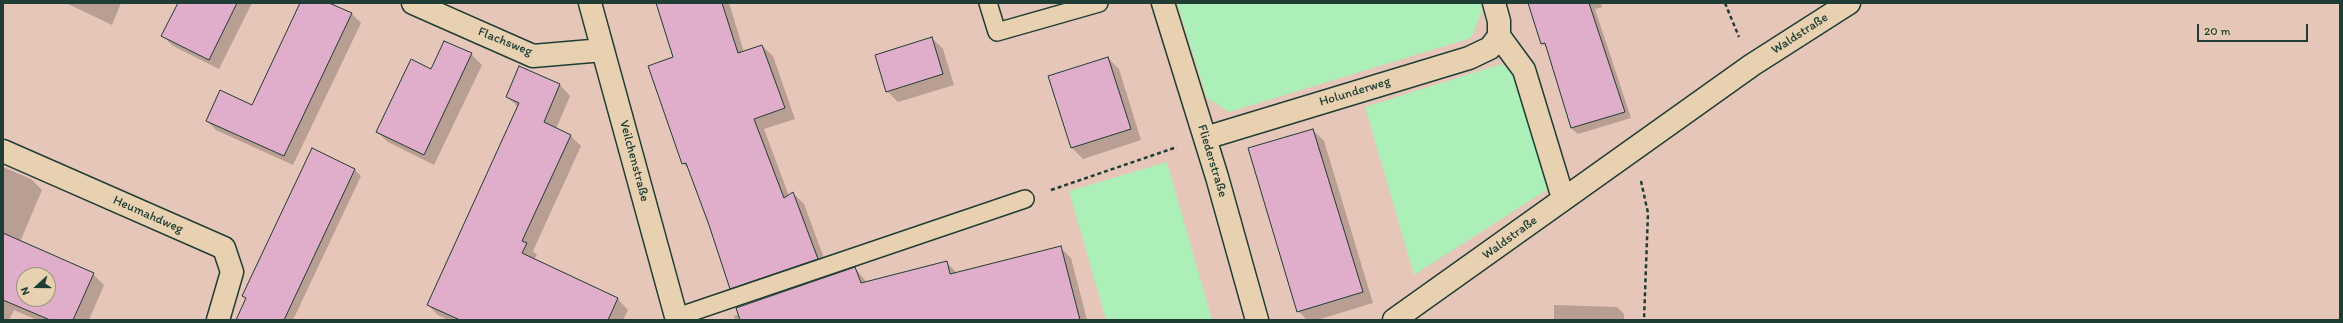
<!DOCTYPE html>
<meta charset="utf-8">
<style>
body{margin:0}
#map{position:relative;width:2343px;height:323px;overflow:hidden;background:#e6c6b8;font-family:Itim,sans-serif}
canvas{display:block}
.frame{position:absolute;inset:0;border:4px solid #1f3d34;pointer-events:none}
.north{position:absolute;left:16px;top:267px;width:40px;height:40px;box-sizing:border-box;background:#e8d1b1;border:1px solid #98967f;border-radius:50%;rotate:249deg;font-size:11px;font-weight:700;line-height:16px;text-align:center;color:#1f3d34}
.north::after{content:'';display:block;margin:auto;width:14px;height:18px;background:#1f3d34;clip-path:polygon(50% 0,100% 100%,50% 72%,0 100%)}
.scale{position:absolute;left:2197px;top:24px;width:111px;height:18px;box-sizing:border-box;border:2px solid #1f3d34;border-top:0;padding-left:5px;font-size:12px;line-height:14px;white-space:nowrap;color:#1f3d34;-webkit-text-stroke:3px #e8d1b1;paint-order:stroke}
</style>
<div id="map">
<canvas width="2343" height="323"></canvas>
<div class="frame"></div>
<div class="north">N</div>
<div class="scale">20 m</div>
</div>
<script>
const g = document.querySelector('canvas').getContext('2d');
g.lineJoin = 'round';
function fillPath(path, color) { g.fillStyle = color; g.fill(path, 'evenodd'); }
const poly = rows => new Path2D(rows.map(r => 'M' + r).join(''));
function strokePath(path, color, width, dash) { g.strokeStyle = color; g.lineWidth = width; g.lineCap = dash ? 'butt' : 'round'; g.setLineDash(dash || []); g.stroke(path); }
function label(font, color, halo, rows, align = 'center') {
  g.font = font + ' Itim,sans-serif'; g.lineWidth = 3; g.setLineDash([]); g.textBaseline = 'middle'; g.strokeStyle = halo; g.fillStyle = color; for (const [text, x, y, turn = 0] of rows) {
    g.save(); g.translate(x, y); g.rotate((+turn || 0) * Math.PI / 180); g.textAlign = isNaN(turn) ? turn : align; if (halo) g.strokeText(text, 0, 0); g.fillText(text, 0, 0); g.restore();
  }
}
const green = poly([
 [1177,3,1480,3,1482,11,1471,38,1229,112,1207,98],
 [1501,64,1514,73,1548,189,1414,275,1365,107],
 [1167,162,1212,320,1106,320,1069,191]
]);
const shadow = poly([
 [66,3,121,3,112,25],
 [179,3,252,3,219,69,173,46,163,36],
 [301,3,327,3,352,14,361,23,293,165,216,130,207,121,253,106],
 [657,3,729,3,744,52,762,46,773,56,795,119,764,129,789,196,793,193,804,204,828,269,741,299,731,288,690,171,683,163,674,58],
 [1529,3,1601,3,1602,7,1595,9,1631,118,1578,134,1571,128,1549,50,1542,43],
 [932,38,943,49,954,85,898,102,887,91],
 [471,54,482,65,434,165,388,142,377,132,432,71],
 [1108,58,1119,69,1141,140,1083,159,1072,148],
 [520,67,560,85,570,96,556,129,571,136,581,146,533,251,537,255,534,259,618,299,628,310,623,320,448,320,438,315,428,305,518,107,507,96],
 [1313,130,1324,141,1373,303,1317,320,1307,320,1298,311],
 [3,167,31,179,42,190,20,242,93,274,104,285,89,320,37,320,14,310,9,320,3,320],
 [24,275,48,275,48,299,24,299],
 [354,169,361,176,293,320,237,320,247,299,243,296],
 [1060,247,1071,258,1087,320,735,320,734,316,855,268,867,283,946,262,957,273],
 [1554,305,1617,307,1624,314,1624,320,1554,320]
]);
const building = poly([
 [178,3,237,3,209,60,161,36,178,3],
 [300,3,329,3,352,13,284,156,206,121,220,90,252,105,300,3],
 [656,3,722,3,738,53,762,45,785,108,754,119,784,198,793,192,818,259,730,289,709,225,686,163,682,164,648,66,673,57,656,3],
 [1528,3,1589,3,1625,112,1571,128,1545,43,1541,44,1528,3],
 [932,37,943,74,886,92,875,55,932,37],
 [444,41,472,53,424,155,376,132,411,59,431,69,444,41],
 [1108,57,1131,129,1071,148,1048,76,1108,57],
 [519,66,560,84,544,122,571,135,522,241,527,243,522,253,618,298,608,320,460,320,427,305,519,103,506,97,519,66],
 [1313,129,1363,292,1297,312,1248,148,1313,129],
 [312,148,355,169,284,320,236,320,246,298,242,296,312,148],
 [3,233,94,273,73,320,50,320,3,300,3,233],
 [24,275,48,275,48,299,24,299,24,275],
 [1061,246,1080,320,740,320,736,308,855,267,861,283,947,261,950,274,1061,246]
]);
const path = poly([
 [1725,3,1739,37],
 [1641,181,1648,213,1644,320],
 [1051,190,1177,147]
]);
const lane = poly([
 [988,3,997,32,1099,3],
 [677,317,1025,199]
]);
const street = poly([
 [413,3,533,56,603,50],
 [590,3,677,320],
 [1163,3,1217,177,1257,320],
 [1499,36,1524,70,1563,198],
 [1205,138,1469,58,1490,48,1499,36,1499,21,1494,3],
 [3,151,224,248,232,272,218,320],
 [1394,320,1752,65,1849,3]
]);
const streetNames = [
 ["Waldstraße",1800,34,-33],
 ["Flachsweg",505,42,22],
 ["Holunderweg",1355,92,-17],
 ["Veilchenstraße",634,161,75],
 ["Fliederstraße",1212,161,73],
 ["Heumahdweg",148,215,24],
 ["Waldstraße",1510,238,-36]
];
fillPath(green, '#acefb9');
fillPath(shadow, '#0003');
fillPath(building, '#e0adca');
strokePath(building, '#1f3d34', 1);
strokePath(lane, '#1f3d34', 20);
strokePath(street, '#1f3d34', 25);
strokePath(path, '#1f3d34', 2.5, [4, 3]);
strokePath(lane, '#e8d1b1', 17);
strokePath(street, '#e8d1b1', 22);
label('13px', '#1f3d34', '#e8d1b1', streetNames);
</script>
